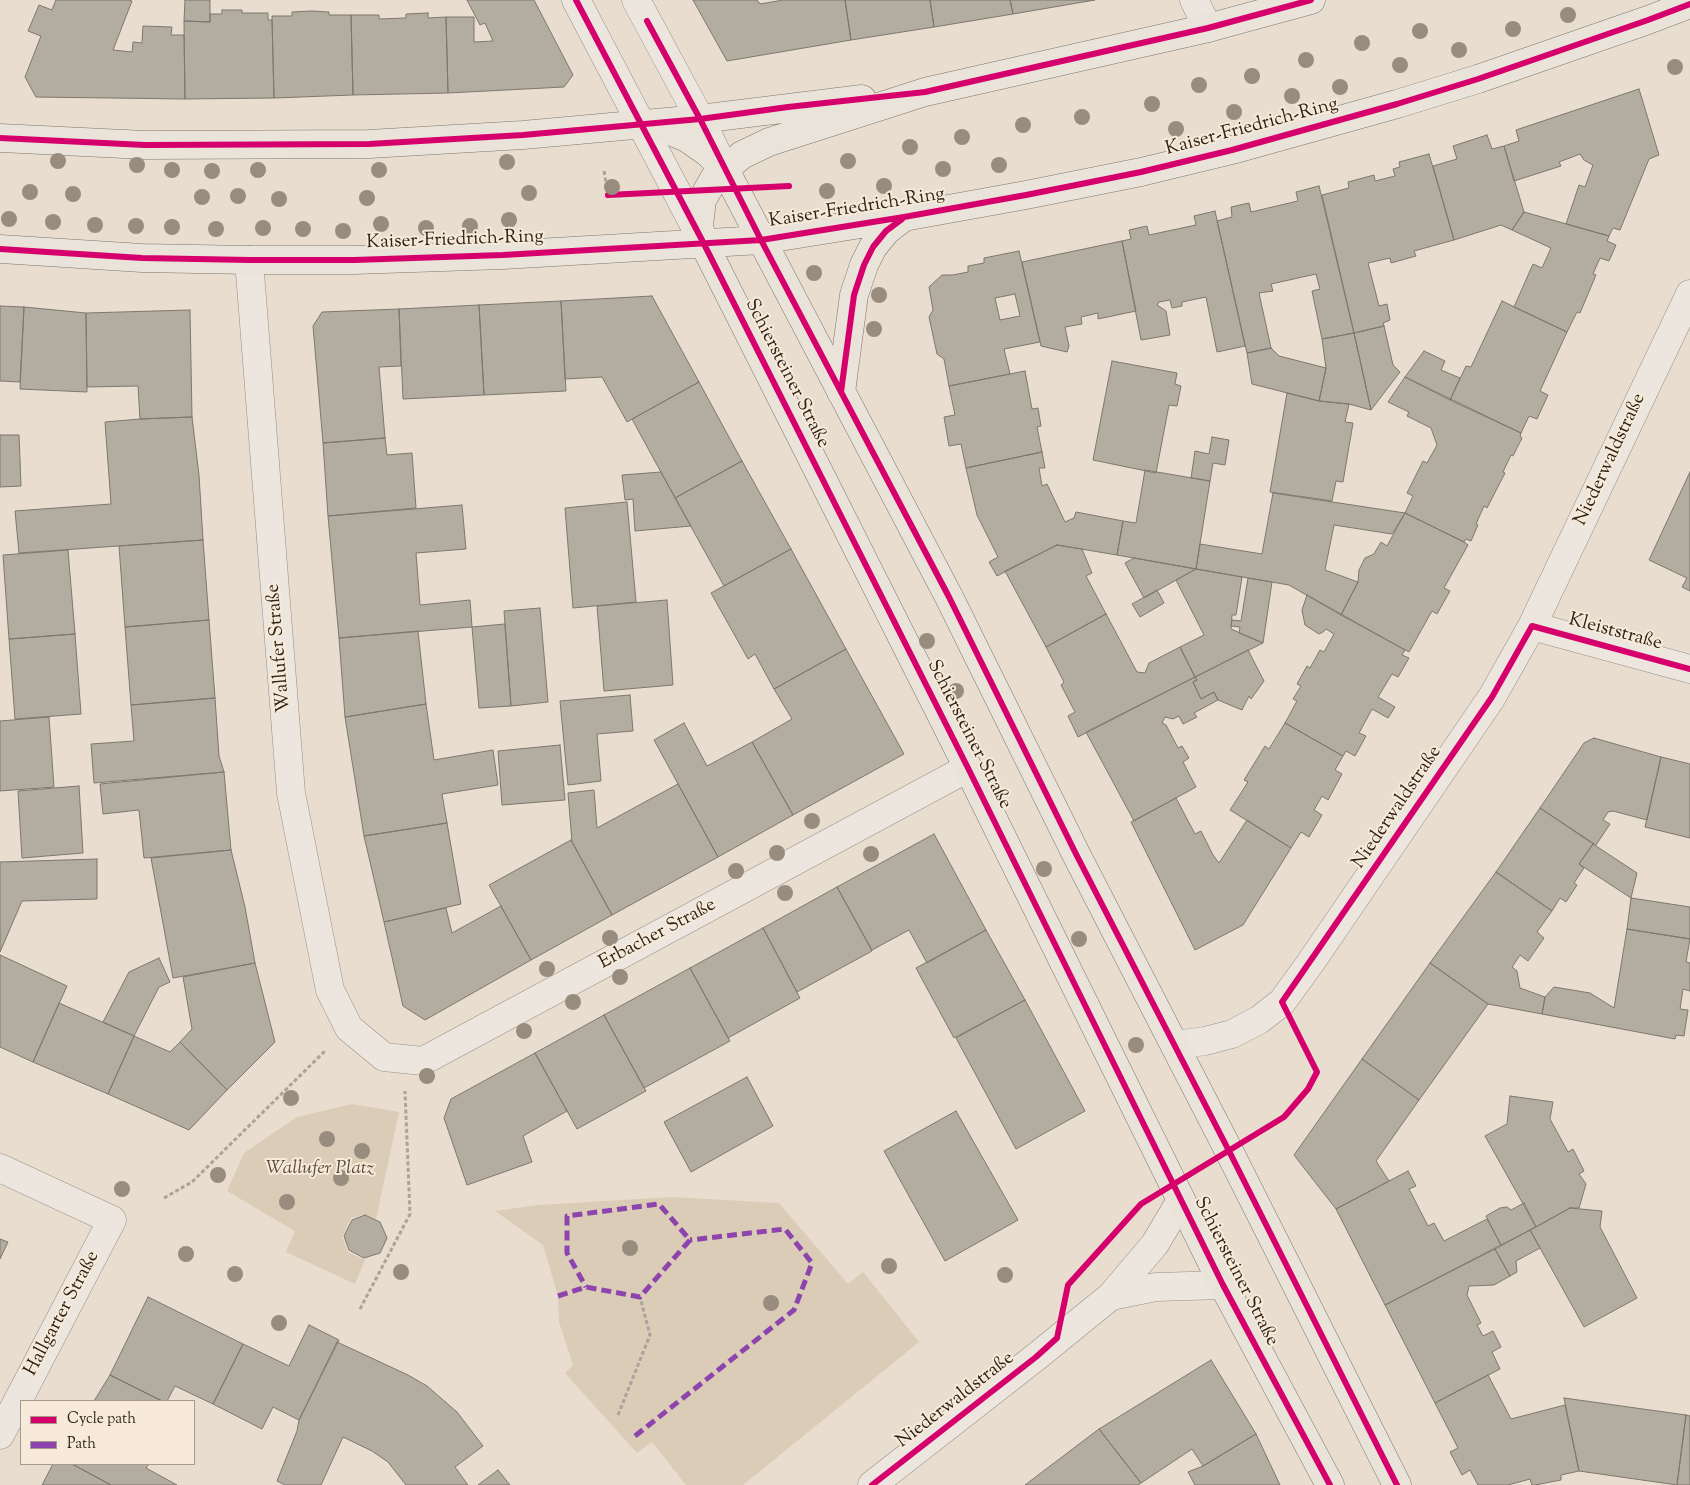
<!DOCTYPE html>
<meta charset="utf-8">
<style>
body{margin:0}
#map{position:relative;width:1690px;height:1485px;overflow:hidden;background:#e8ddce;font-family:"Sorts Mill Goudy",serif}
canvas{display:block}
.legend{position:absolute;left:20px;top:1400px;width:175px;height:65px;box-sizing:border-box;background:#f7ead8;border:1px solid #a69a8c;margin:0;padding:6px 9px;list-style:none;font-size:15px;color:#2d231a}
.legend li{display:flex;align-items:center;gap:10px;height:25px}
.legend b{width:25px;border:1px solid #a69a8c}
</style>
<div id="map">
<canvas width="1690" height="1485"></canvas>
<ul class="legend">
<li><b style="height:6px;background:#d6006c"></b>Cycle path</li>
<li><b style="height:6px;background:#8e44ad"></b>Path</li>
</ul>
</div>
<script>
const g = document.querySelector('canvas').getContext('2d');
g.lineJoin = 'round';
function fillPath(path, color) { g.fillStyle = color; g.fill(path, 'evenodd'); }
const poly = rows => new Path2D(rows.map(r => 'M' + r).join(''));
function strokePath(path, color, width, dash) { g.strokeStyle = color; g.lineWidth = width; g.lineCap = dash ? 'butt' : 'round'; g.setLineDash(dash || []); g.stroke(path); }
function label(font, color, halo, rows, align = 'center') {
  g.font = font + ' "Sorts Mill Goudy",serif'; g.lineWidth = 4; g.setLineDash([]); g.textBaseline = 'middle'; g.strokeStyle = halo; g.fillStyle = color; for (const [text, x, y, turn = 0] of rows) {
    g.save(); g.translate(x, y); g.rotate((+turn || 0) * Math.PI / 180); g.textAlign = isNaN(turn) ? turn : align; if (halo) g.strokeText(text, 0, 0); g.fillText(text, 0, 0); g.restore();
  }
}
const green = poly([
 [352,1104,399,1112,376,1219,364,1214,351,1218,342,1237,348,1252,365,1260,355,1284,286,1252,295,1231,227,1191,244,1153,297,1117],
 [673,1197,779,1203,848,1284,863,1272,919,1342,743,1485,686,1485,652,1442,637,1453,565,1373,573,1365,559,1322,558,1296,543,1245,495,1211,538,1205]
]);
const building = poly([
 [56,0,129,0,132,1,113,50,132,52,133,42,142,43,143,26,172,27,171,35,184,35,185,99,36,97,25,77,41,36,28,31,39,5,52,10,56,0],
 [185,0,210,0,210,22,184,21,185,0],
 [467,0,534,0,573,75,564,87,448,93,446,17,474,17,474,42,493,41,485,23,480,25,467,0],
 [693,0,757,0,760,4,783,0,845,0,851,40,727,61,693,0],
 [845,0,930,0,934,27,851,40,845,0],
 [930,0,1010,0,1013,14,934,27,930,0],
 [1010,0,1095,0,1013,14,1010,0],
 [222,10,242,10,242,13,268,13,268,20,272,20,274,98,185,99,184,21,210,22,210,14,222,14,222,10],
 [312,11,329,12,329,15,351,15,353,95,274,98,272,16,292,16,292,12,312,11],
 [428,13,428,18,446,17,448,93,353,95,351,15,379,15,379,19,406,18,406,14,428,13],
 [1639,89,1659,155,1649,159,1620,230,1613,228,1609,236,1566,224,1579,185,1585,187,1593,165,1584,160,1580,154,1559,162,1561,166,1514,181,1504,146,1519,141,1516,130,1639,89],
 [1487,135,1492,149,1504,146,1524,212,1512,230,1501,225,1454,240,1433,166,1457,159,1453,146,1487,135],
 [1429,154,1454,240,1414,251,1416,256,1391,263,1390,258,1368,263,1379,306,1387,304,1390,320,1383,323,1384,326,1354,333,1322,195,1349,188,1348,182,1374,175,1375,181,1395,176,1393,169,1400,167,1399,162,1429,154],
 [1319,186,1354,333,1322,339,1312,291,1320,289,1316,274,1271,284,1273,291,1259,293,1271,348,1247,353,1217,221,1232,217,1231,207,1249,203,1251,212,1298,201,1296,192,1319,186],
 [1215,211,1245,346,1217,352,1206,297,1182,302,1182,306,1172,308,1170,300,1159,302,1157,305,1166,311,1170,335,1141,340,1122,241,1131,239,1129,230,1147,226,1149,235,1196,225,1194,216,1215,211],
 [1524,212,1609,236,1607,241,1616,245,1609,261,1600,258,1593,274,1596,275,1580,313,1577,312,1567,332,1514,307,1533,264,1542,268,1551,248,1512,230,1524,212],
 [1122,241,1136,311,1098,319,1098,313,1081,317,1082,324,1065,327,1069,346,1067,352,1041,346,1022,262,1122,241],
 [1019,251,1040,342,1004,349,1010,374,949,386,944,359,937,354,929,317,933,310,929,287,942,275,953,275,968,272,968,266,984,263,984,258,1019,251],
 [1015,294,1020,316,1000,320,995,298,1015,294],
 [652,296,699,382,627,422,602,377,565,379,561,301,652,296],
 [561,301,566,391,484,395,479,305,561,301],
 [1502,301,1567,332,1540,391,1548,395,1537,419,1529,416,1521,433,1450,400,1466,366,1471,367,1502,301],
 [479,305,484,395,403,399,399,309,479,305],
 [0,306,24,307,20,382,0,381,0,306],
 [24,307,86,313,87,392,20,389,24,307],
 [399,309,401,366,379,367,385,438,323,443,313,326,322,312,399,309],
 [190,310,192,417,140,419,138,386,87,387,86,313,190,310],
 [1384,326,1393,365,1400,372,1371,410,1354,333,1384,326],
 [1354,333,1371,410,1349,404,1319,401,1326,368,1322,339,1354,333],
 [1271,348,1279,356,1326,368,1319,401,1252,384,1247,353,1271,348],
 [1424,351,1445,361,1441,370,1460,378,1450,400,1405,377,1424,351],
 [1112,361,1177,373,1175,384,1181,386,1177,406,1169,405,1156,473,1093,460,1112,361],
 [1025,371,1032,409,1038,408,1041,426,1037,427,1042,452,966,468,961,444,949,446,944,417,955,415,949,386,1025,371],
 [1405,377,1521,433,1520,436,1522,438,1513,456,1511,455,1503,472,1505,473,1487,508,1484,506,1476,524,1478,525,1471,541,1466,539,1464,542,1405,513,1413,496,1407,493,1423,461,1427,463,1437,445,1431,428,1407,416,1409,412,1388,402,1405,377],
 [699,382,742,461,675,498,632,419,699,382],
 [1287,393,1319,401,1349,404,1345,422,1353,423,1343,482,1336,481,1332,501,1270,492,1287,393],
 [192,417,199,475,203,540,19,553,15,511,111,504,105,422,140,419,192,417],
 [0,435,19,435,21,486,0,487,0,435],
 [1212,437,1229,440,1225,465,1213,463,1210,481,1191,478,1195,451,1209,454,1212,437],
 [385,438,387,455,412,453,416,508,328,516,323,443,385,438],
 [1042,452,1045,468,1039,468,1042,486,1047,484,1065,522,1074,518,1076,512,1123,521,1117,555,1057,545,997,576,989,562,998,557,977,515,966,468,1042,452],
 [742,461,791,549,724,586,675,498,742,461],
 [1145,470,1210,481,1196,569,1117,555,1123,521,1136,523,1145,470],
 [661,472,691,526,635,531,633,499,625,500,622,475,661,472],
 [1690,472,1690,591,1682,587,1687,578,1649,560,1690,472],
 [1273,493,1405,513,1392,534,1334,525,1325,570,1358,582,1341,615,1289,585,1196,569,1200,544,1262,554,1273,493],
 [627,502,636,602,573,608,565,508,627,502],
 [462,505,466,549,416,553,420,605,470,600,472,627,339,638,328,516,462,505],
 [1405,513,1464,542,1468,545,1444,588,1450,591,1437,614,1432,611,1409,652,1341,615,1358,582,1359,570,1365,558,1374,554,1381,542,1387,546,1405,513],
 [203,540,209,620,125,627,119,546,203,540],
 [1057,545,1082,549,1092,573,1086,576,1106,614,1046,647,1005,571,1057,545],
 [791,549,846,649,774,689,755,654,748,659,711,593,791,549],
 [68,550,75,634,9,639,3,555,68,550],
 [1134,558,1196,569,1144,598,1125,563,1134,558],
 [1196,569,1242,577,1236,615,1232,615,1231,629,1263,643,1195,677,1180,647,1204,635,1176,580,1196,569],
 [1248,578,1272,582,1263,643,1239,633,1240,627,1231,626,1232,620,1241,621,1248,578],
 [1157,590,1164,603,1140,617,1132,604,1157,590],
 [1307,595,1405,650,1402,655,1409,658,1398,677,1392,674,1378,697,1395,707,1388,718,1372,709,1359,733,1366,736,1355,756,1346,751,1343,756,1285,723,1297,701,1293,699,1301,686,1297,684,1307,666,1310,668,1320,650,1324,652,1334,634,1326,629,1323,632,1319,634,1305,625,1302,610,1307,595],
 [667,600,673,685,604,691,597,606,667,600],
 [540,608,548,702,511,706,504,611,540,608],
 [1106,614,1137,672,1145,673,1149,663,1180,647,1195,677,1078,737,1068,716,1075,712,1061,685,1064,682,1046,647,1106,614],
 [209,620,215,698,131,705,125,627,209,620],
 [505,624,511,706,479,708,472,627,505,624],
 [418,631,426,704,345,717,339,638,418,631],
 [75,634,81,714,15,719,9,639,75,634],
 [846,649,904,754,793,815,752,742,792,719,774,689,846,649],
 [1248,650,1264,681,1251,699,1249,696,1242,710,1218,700,1214,692,1201,699,1193,682,1197,680,1195,677,1248,650],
 [1195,677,1197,680,1193,682,1201,699,1214,692,1218,700,1194,713,1197,717,1183,724,1179,716,1173,719,1165,717,1162,723,1166,725,1178,748,1182,746,1189,758,1183,762,1196,787,1134,821,1086,732,1195,677],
 [630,695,633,731,597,734,601,781,568,785,560,701,630,695],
 [215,698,219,756,224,772,94,783,91,744,134,741,131,705,215,698],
 [426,704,434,760,493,750,498,785,442,794,447,823,364,836,345,717,426,704],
 [49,717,54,787,0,791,0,721,49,717],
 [684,723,707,766,752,742,793,815,718,857,654,740,684,723],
 [1285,723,1343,756,1335,770,1342,774,1328,800,1322,796,1314,810,1322,815,1309,837,1301,832,1291,848,1230,810,1248,782,1244,780,1265,746,1269,749,1285,723],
 [1594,738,1661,757,1647,820,1613,811,1608,812,1603,820,1610,824,1596,845,1540,808,1584,743,1594,738],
 [560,745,565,800,502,805,498,751,560,745],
 [1661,757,1690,764,1690,838,1645,827,1661,757],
 [224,772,231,850,144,858,139,810,103,814,100,784,224,772],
 [678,784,718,857,612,915,572,842,568,793,594,790,597,828,678,784],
 [79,786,83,853,22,858,18,791,79,786],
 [1176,798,1195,834,1201,831,1213,855,1219,863,1247,820,1291,848,1243,925,1195,950,1131,822,1176,798],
 [1540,808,1593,844,1579,864,1584,868,1574,883,1577,885,1566,902,1560,898,1552,911,1496,872,1540,808],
 [447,823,461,904,384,922,364,836,447,823],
 [934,834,986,930,927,963,909,930,872,950,837,887,934,834],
 [571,840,612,915,531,960,489,885,571,840],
 [1593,844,1637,873,1631,898,1579,864,1593,844],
 [231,850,245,907,255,963,173,978,151,858,231,850],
 [97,859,97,899,22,901,0,952,0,862,97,859],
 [1496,872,1552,911,1537,932,1544,938,1528,961,1520,955,1512,967,1517,971,1520,988,1545,997,1542,1014,1488,1004,1430,963,1496,872],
 [837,887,872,951,797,992,763,928,837,887],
 [1631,898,1690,907,1690,939,1627,929,1631,898],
 [501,906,531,960,425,1020,403,1006,384,922,446,908,452,933,501,906],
 [763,928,800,998,728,1038,690,968,763,928],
 [1627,929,1690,939,1686,962,1690,963,1690,991,1683,989,1680,1009,1688,1010,1684,1036,1676,1035,1675,1039,1542,1014,1545,997,1554,987,1590,993,1614,1008,1627,929],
 [986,930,1025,1000,954,1038,916,968,986,930],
 [0,955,67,986,33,1062,0,1047,0,955],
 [159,958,170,982,159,987,134,1036,103,1022,129,972,159,958],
 [255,963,275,1042,227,1090,180,1042,192,1029,183,977,255,963],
 [1430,963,1488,1004,1419,1100,1362,1059,1430,963],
 [690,968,730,1041,644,1088,604,1015,690,968],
 [1025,1000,1085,1111,1016,1149,956,1038,1025,1000],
 [59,1003,134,1036,108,1094,33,1062,59,1003],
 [604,1015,646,1091,577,1129,535,1053,604,1015],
 [134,1036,170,1052,180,1042,227,1090,189,1130,108,1094,134,1036],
 [535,1053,567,1111,523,1136,532,1162,467,1185,444,1118,451,1099,535,1053],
 [1362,1059,1419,1100,1376,1161,1389,1181,1336,1209,1294,1155,1362,1059],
 [747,1077,773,1126,691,1172,664,1122,747,1077],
 [1510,1096,1553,1102,1550,1119,1568,1152,1573,1149,1584,1171,1579,1174,1586,1184,1579,1208,1570,1208,1536,1227,1485,1136,1507,1124,1510,1096],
 [956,1111,1018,1220,945,1261,884,1151,956,1111],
 [1408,1171,1416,1186,1409,1189,1428,1226,1434,1223,1444,1241,1487,1219,1501,1245,1385,1305,1336,1209,1408,1171],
 [1524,1203,1536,1227,1501,1245,1486,1216,1500,1208,1507,1207,1511,1210,1524,1203],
 [1570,1208,1602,1211,1600,1227,1637,1298,1584,1327,1530,1230,1570,1208],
 [365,1215,380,1222,387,1238,380,1253,364,1258,349,1250,344,1236,352,1220,365,1215],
 [1530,1230,1540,1248,1516,1261,1517,1272,1510,1276,1495,1249,1530,1230],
 [0,1239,8,1242,0,1259,0,1239],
 [1495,1249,1510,1276,1494,1285,1469,1286,1467,1295,1481,1323,1477,1325,1483,1336,1493,1331,1501,1347,1492,1352,1500,1369,1435,1403,1385,1305,1495,1249],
 [148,1297,243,1344,213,1404,175,1386,167,1401,162,1401,110,1375,148,1297],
 [309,1325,339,1340,299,1420,273,1407,262,1429,213,1404,243,1344,289,1366,309,1325],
 [337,1342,408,1375,427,1386,457,1412,483,1446,455,1467,468,1485,406,1485,388,1462,372,1451,343,1437,321,1485,285,1485,277,1481,297,1431,299,1420,337,1342],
 [1211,1360,1256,1434,1203,1466,1192,1449,1141,1483,1099,1429,1211,1360],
 [110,1375,162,1401,94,1401,110,1375],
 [1488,1375,1511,1419,1565,1405,1579,1471,1561,1475,1561,1480,1535,1485,1532,1485,1530,1479,1508,1485,1478,1485,1470,1470,1462,1475,1450,1452,1458,1448,1435,1403,1488,1375],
 [1564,1398,1686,1415,1677,1485,1579,1471,1564,1398],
 [1686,1415,1690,1416,1690,1485,1677,1485,1686,1415],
 [1099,1429,1141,1483,1138,1485,1025,1485,1099,1429],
 [1256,1434,1280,1485,1195,1485,1188,1472,1203,1466,1256,1434],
 [53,1464,72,1464,111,1485,42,1485,53,1464],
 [72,1464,149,1464,146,1468,177,1485,111,1485,72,1464],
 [498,1470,510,1485,478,1485,498,1470]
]);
const path = poly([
 [604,171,608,195],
 [164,1198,192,1182,325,1051],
 [360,1309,410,1214,405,1091],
 [618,1415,650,1335,640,1297]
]);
const minor = poly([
 [1194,0,1208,28],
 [249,260,291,793,330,990,349,1028,384,1057,423,1061,968,768],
 [1532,626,1690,669],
 [1175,1045,1205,1041,1232,1034,1259,1020,1282,1002,1311,962,1492,697,1532,626,1690,294],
 [0,1168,112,1220,0,1435],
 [1111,1296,1156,1287,1223,1285],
 [872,1485,1036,1357,1111,1296,1155,1244,1181,1200]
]);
const tertiary = poly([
 [576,0,703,242],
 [636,0,700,119,724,168]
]);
const primary = poly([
 [1311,0,1208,28,925,92,769,142,742,155,715,177,702,200,699,226,703,242,968,768,1223,1285,1330,1485],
 [641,125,665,129,687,138,707,152,724,168,949,597,1076,854,1229,1151,1397,1485],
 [0,138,145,145,369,144,523,135,700,119,862,99],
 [0,249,142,258,249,260,354,260,503,255,761,240,904,217,1026,195,1141,172,1232,150,1397,104,1478,79,1648,20,1690,4],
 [841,392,854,295,864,265,873,247,886,231,904,217]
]);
const quiet = poly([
 [558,1296,586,1287,640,1297,690,1240,659,1204,567,1216,567,1253,586,1287],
 [635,1436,794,1310,812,1263,785,1229,690,1240]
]);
const cycleway = poly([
 [576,0,703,242,968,768,1223,1285,1330,1485],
 [647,21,700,119,761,240,949,597,1076,854,1229,1151,1397,1485],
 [0,138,145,145,369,144,523,135,700,119,788,107,925,92,1208,28,1311,0],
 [608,195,789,186],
 [0,249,142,258,249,260,354,260,503,255,761,240,904,217,1026,195,1141,172,1232,150,1397,104,1478,79,1648,20,1690,4],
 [841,392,854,295,864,265,873,247,886,231,902,219],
 [872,1485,1036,1357,1057,1338,1068,1285,1141,1204,1284,1117,1308,1089,1317,1072,1282,1002,1492,697,1532,626,1690,669]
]);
const trees = [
 [1568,15],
 [1513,29],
 [1420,31],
 [1362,43],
 [1459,50],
 [1306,60],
 [1400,65],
 [1675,67],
 [1252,76],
 [1199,85],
 [1340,87],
 [1292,96],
 [1152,104],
 [1234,112],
 [1082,117],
 [1023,125],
 [1176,129],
 [962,137],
 [910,147],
 [58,161],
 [848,161],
 [507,162],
 [137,165],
 [999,165],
 [943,169],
 [172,170],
 [258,170],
 [379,170],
 [212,171],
 [884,186],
 [612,187],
 [827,191],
 [30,192],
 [529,193],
 [73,194],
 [238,196],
 [202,197],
 [367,198],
 [279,199],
 [9,219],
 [509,220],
 [53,222],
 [381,224],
 [95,225],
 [136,226],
 [470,226],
 [172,227],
 [263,228],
 [426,228],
 [216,229],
 [303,229],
 [343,231],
 [814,273],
 [879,295],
 [874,329],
 [927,641],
 [956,691],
 [812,821],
 [777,853],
 [871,854],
 [1044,869],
 [736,871],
 [785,893],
 [610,938],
 [1079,939],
 [547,969],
 [620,977],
 [573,1002],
 [524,1031],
 [1136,1045],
 [427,1076],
 [291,1098],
 [327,1139],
 [362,1151],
 [218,1175],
 [341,1178],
 [122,1189],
 [287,1202],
 [630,1248],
 [186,1254],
 [889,1266],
 [401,1272],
 [235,1274],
 [1005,1275],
 [771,1303],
 [279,1323]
];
const streetNames = [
 ["Kaiser-Friedrich-Ring",1252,128,-15],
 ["Kaiser-Friedrich-Ring",857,209,-9],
 ["Kaiser-Friedrich-Ring",455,241,-2],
 ["Schiersteiner Straße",786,374,63],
 ["Niederwaldstraße",1611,460,-65],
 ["Kleiststraße",1615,633,15],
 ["Wallufer Straße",280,648,-95],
 ["Schiersteiner Straße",968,735,63],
 ["Niederwaldstraße",1398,808,-56],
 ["Erbacher Straße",658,935,-28],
 ["Schiersteiner Straße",1235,1272,63],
 ["Hallgarter Straße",63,1314,-62],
 ["Niederwaldstraße",956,1401,-38]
];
const parkNames = [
 ["Wallufer Platz",320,1170]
];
fillPath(green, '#dbccb8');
fillPath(building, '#b3aca1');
strokePath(building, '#7e776e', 1);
strokePath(minor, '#989086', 29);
strokePath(tertiary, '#989086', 29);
strokePath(primary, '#7e776e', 29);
strokePath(path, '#a9a39d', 3, [4, 2.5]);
strokePath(minor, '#ece6df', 28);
strokePath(tertiary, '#ece6df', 28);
strokePath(primary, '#e9e3da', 28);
strokePath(quiet, '#8e44ad', 5, [10, 5]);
strokePath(cycleway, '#d6006c', 6);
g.fillStyle = '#988c7e';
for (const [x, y] of trees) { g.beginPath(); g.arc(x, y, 8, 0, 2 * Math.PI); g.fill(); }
label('19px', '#2d231a', '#f7ead8', streetNames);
label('italic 19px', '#564a3d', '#f7ead8', parkNames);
</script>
